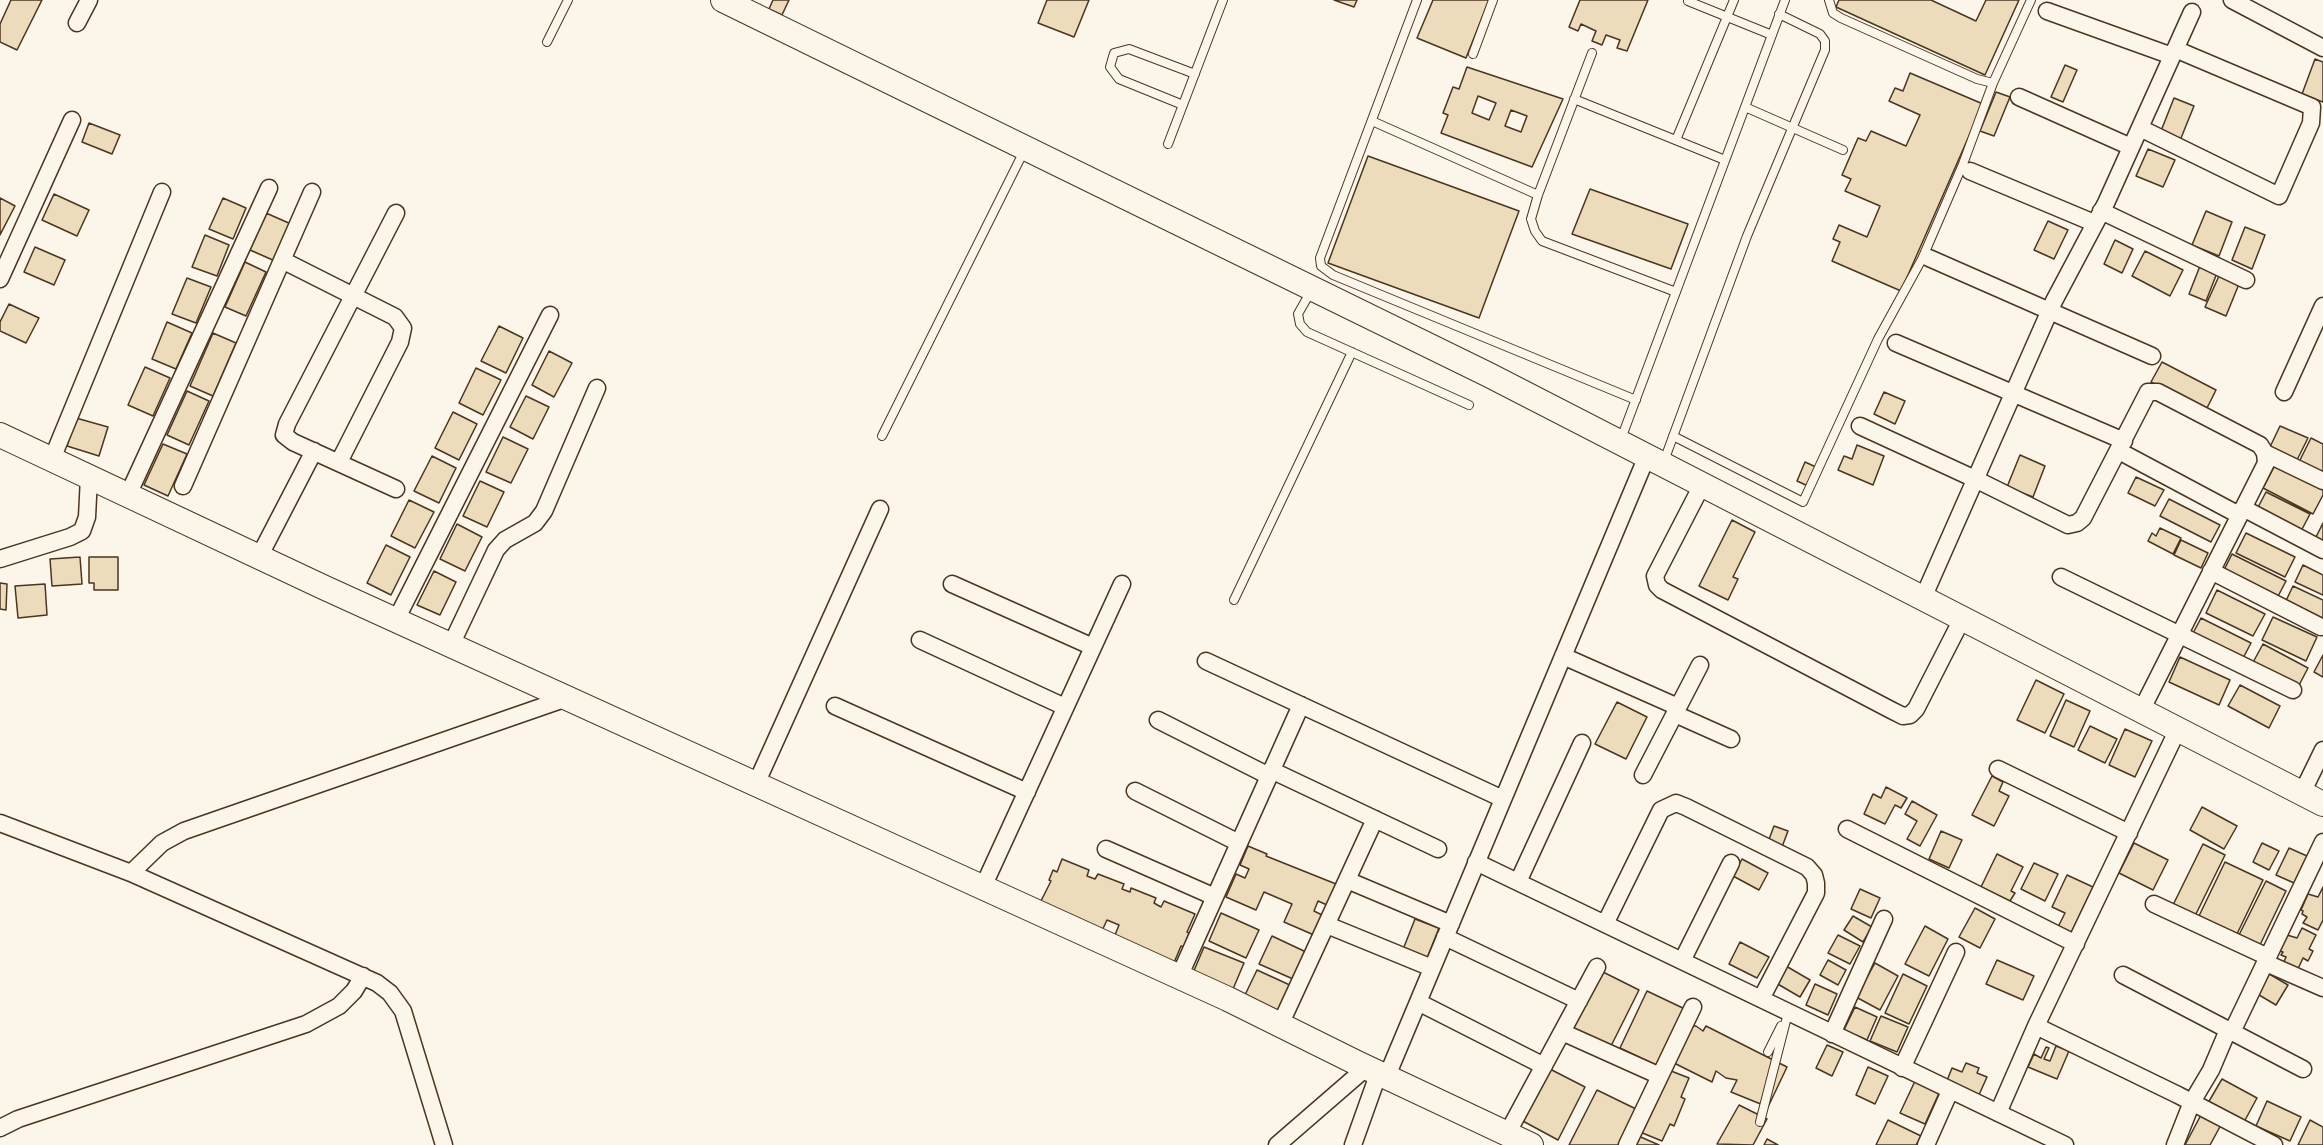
<!DOCTYPE html>
<style>
body{margin:0}
canvas{display:block;background:#fbf6e9}
</style>
<canvas width="2323" height="1145"></canvas>
<script>
const g = document.querySelector('canvas').getContext('2d');
g.lineJoin = 'round';
function fillPath(path, color) { g.fillStyle = color; g.fill(path, 'evenodd'); }
const poly = rows => new Path2D(rows.map(r => 'M' + r).join(''));
function strokePath(path, color, width, dash) { g.strokeStyle = color; g.lineWidth = width; g.lineCap = dash ? 'butt' : 'round'; g.setLineDash(dash || []); g.stroke(path); }
const building = poly([
 [11,0,42,0,17,50,0,42,0,24,11,0],
 [773,0,789,0,782,15,769,9,773,0],
 [1047,0,1089,0,1074,37,1038,23,1047,0],
 [1334,0,1357,0,1354,7,1334,0],
 [1433,0,1489,0,1466,58,1417,38,1433,0],
 [1580,0,1648,0,1627,51,1617,48,1620,40,1606,35,1602,45,1592,41,1596,31,1581,24,1578,31,1569,27,1580,0],
 [1839,0,1931,0,1976,21,1986,0,2019,0,1985,75,1836,7,1839,0],
 [2315,59,2323,62,2323,102,2302,94,2315,59],
 [2065,65,2077,70,2063,102,2051,97,2065,65],
 [1467,67,1563,99,1532,167,1441,133,1448,115,1443,113,1453,87,1459,89,1467,67],
 [1478,96,1496,103,1489,120,1472,113,1478,96],
 [1511,110,1527,116,1521,132,1505,126,1511,110],
 [1910,73,1983,104,1901,291,1832,261,1840,242,1833,239,1839,225,1867,237,1880,206,1845,191,1851,179,1842,175,1858,138,1866,141,1871,131,1906,146,1920,115,1889,101,1895,88,1903,91,1910,73],
 [1996,92,2010,97,1994,136,1980,131,1996,92],
 [2174,98,2194,106,2179,143,2159,136,2174,98],
 [89,123,120,135,112,154,82,142,89,123],
 [2148,149,2175,160,2163,187,2136,176,2148,149],
 [1368,156,1519,211,1479,318,1328,263,1368,156],
 [1590,189,1688,224,1671,269,1572,234,1590,189],
 [54,194,89,210,77,236,42,220,54,194],
 [0,198,15,206,0,235,0,198],
 [223,198,246,208,233,239,209,229,223,198],
 [2206,211,2232,222,2219,256,2192,245,2206,211],
 [266,213,291,224,275,261,250,250,266,213],
 [2048,221,2068,230,2054,259,2034,250,2048,221],
 [2245,227,2265,235,2252,269,2232,260,2245,227],
 [205,235,229,245,217,276,192,267,205,235],
 [2115,240,2133,249,2122,273,2104,264,2115,240],
 [35,247,65,260,54,285,24,272,35,247],
 [2145,251,2183,270,2170,296,2132,276,2145,251],
 [245,262,266,272,246,316,225,307,245,262],
 [2200,266,2217,273,2206,301,2189,294,2200,266],
 [2219,276,2239,284,2226,316,2205,307,2219,276],
 [187,278,211,287,196,323,172,314,187,278],
 [9,304,39,318,26,343,0,331,0,322,9,304],
 [167,322,192,333,176,369,152,359,167,322],
 [499,326,523,338,506,373,481,361,499,326],
 [213,333,236,343,213,396,190,386,213,333],
 [549,351,572,363,554,397,532,385,549,351],
 [2162,362,2216,390,2206,410,2151,382,2162,362],
 [145,367,170,378,153,416,128,405,145,367],
 [476,368,501,380,483,415,459,403,476,368],
 [187,391,209,401,189,445,167,435,187,391],
 [1884,392,1905,401,1895,424,1874,414,1884,392],
 [526,396,549,407,533,439,510,427,526,396],
 [453,412,477,424,459,460,435,448,453,412],
 [76,418,108,427,99,456,67,446,76,418],
 [2280,426,2308,438,2296,462,2269,449,2280,426],
 [503,437,528,449,511,483,486,472,503,437],
 [2311,438,2323,444,2323,476,2298,464,2311,438],
 [163,444,187,454,168,496,144,485,163,444],
 [1857,445,1884,456,1873,485,1838,470,1844,456,1852,459,1857,445],
 [2020,455,2045,466,2033,497,2007,487,2020,455],
 [432,456,456,468,439,503,414,491,432,456],
 [1805,462,1816,467,1808,486,1797,481,1805,462],
 [2275,465,2323,489,2323,495,2313,514,2263,488,2275,465],
 [2136,477,2164,490,2155,506,2128,493,2136,477],
 [480,481,504,492,487,527,463,516,480,481],
 [2266,492,2310,514,2299,535,2255,513,2266,492],
 [2169,499,2220,525,2211,542,2160,516,2169,499],
 [409,500,434,512,415,548,391,536,409,500],
 [1732,520,1755,532,1733,577,1738,579,1728,600,1699,586,1732,520],
 [2323,523,2323,547,2313,543,2323,523],
 [457,524,482,537,465,571,440,559,457,524],
 [2160,528,2181,538,2173,554,2148,541,2152,533,2156,536,2160,528],
 [2246,533,2295,557,2285,577,2236,553,2246,533],
 [2181,540,2208,553,2201,568,2174,555,2181,540],
 [386,545,410,557,391,595,367,583,386,545],
 [2232,554,2286,581,2275,602,2221,576,2232,554],
 [80,557,82,584,52,586,50,559,80,557],
 [89,557,118,557,118,590,94,590,94,583,89,583,89,557],
 [2303,565,2323,575,2323,595,2295,582,2303,565],
 [434,571,456,582,440,615,417,605,434,571],
 [0,583,7,584,6,610,0,609,0,583],
 [45,584,47,615,18,618,15,586,45,584],
 [2293,586,2323,600,2323,624,2283,607,2293,586],
 [2217,590,2265,614,2253,636,2206,613,2217,590],
 [2273,617,2317,637,2306,661,2262,640,2273,617],
 [2201,618,2251,643,2241,662,2191,637,2201,618],
 [2263,644,2308,668,2297,689,2251,666,2263,644],
 [2323,655,2323,677,2314,672,2323,655],
 [2180,657,2230,680,2219,705,2169,682,2180,657],
 [2036,680,2064,694,2045,733,2017,720,2036,680],
 [2240,685,2280,706,2269,728,2228,706,2240,685],
 [2066,700,2090,711,2074,747,2050,736,2066,700],
 [1617,702,1647,717,1626,759,1595,744,1617,702],
 [2090,726,2117,739,2105,763,2078,750,2090,726],
 [2125,729,2152,741,2135,777,2109,765,2125,729],
 [1992,776,2003,782,1999,791,2009,796,1994,826,1972,815,1992,776],
 [1886,787,1907,798,1901,808,1895,805,1885,824,1864,814,1873,794,1881,798,1886,787],
 [1912,801,1937,815,1920,846,1907,839,1917,821,1905,814,1912,801],
 [2202,807,2237,826,2224,849,2190,830,2202,807],
 [1774,826,1788,831,1782,847,1768,842,1774,826],
 [1941,831,1962,840,1949,868,1929,859,1941,831],
 [2134,843,2168,860,2153,890,2119,873,2134,843],
 [2262,843,2279,851,2269,870,2253,862,2262,843],
 [2203,844,2225,855,2195,916,2173,905,2203,844],
 [1248,846,1267,854,1266,856,1336,884,1327,905,1318,901,1314,911,1322,915,1314,935,1284,922,1292,904,1264,892,1256,910,1226,897,1236,874,1245,878,1249,869,1240,865,1248,846],
 [2289,848,2307,856,2294,883,2276,875,2289,848],
 [1997,854,2023,867,2011,891,2015,893,2010,901,1981,887,1997,854],
 [1062,859,1089,870,1087,876,1095,879,1098,874,1124,884,1122,889,1130,892,1131,888,1156,898,1154,903,1161,907,1164,901,1195,914,1187,932,1189,933,1184,947,1181,946,1173,965,1113,940,1119,925,1107,920,1100,935,1037,909,1051,881,1049,880,1053,870,1057,872,1062,859],
 [1742,859,1768,873,1759,890,1733,876,1742,859],
 [2225,862,2263,880,2236,936,2198,918,2225,862],
 [2034,863,2058,874,2045,901,2021,889,2034,863],
 [2067,875,2093,887,2070,935,2057,929,2065,913,2052,907,2067,875],
 [2266,881,2286,891,2259,947,2238,937,2266,881],
 [2323,887,2323,920,2318,930,2303,923,2307,917,2302,914,2303,911,2301,910,2308,894,2318,897,2323,887],
 [1860,889,1880,898,1871,918,1851,909,1860,889],
 [1975,908,1995,919,1980,948,1959,937,1975,908],
 [1221,913,1259,930,1246,958,1209,941,1221,913],
 [1853,916,1872,927,1863,942,1844,930,1853,916],
 [1415,919,1439,928,1426,961,1402,952,1415,919],
 [1925,926,1948,939,1929,976,1905,964,1925,926],
 [2302,928,2316,935,2309,949,2313,951,2308,961,2303,958,2297,971,2283,964,2286,957,2281,955,2283,952,2280,951,2287,935,2297,938,2302,928],
 [1838,935,1860,946,1850,964,1828,953,1838,935],
 [1272,936,1306,952,1293,979,1259,964,1272,936],
 [1740,942,1769,957,1757,978,1729,964,1740,942],
 [1204,947,1244,963,1233,989,1193,973,1204,947],
 [1828,960,1846,970,1838,985,1820,975,1828,960],
 [1997,960,2034,976,2023,1000,1986,984,1997,960],
 [1875,963,1898,976,1880,1010,1856,997,1875,963],
 [1786,966,1810,980,1800,997,1776,983,1786,966],
 [1257,970,1292,986,1280,1014,1244,997,1257,970],
 [1601,971,1639,990,1610,1048,1572,1029,1601,971],
 [2266,972,2288,985,2276,1005,2254,992,2266,972],
 [1903,974,1927,986,1909,1024,1885,1013,1903,974],
 [1815,984,1837,994,1828,1015,1806,1005,1815,984],
 [1647,991,1687,1010,1660,1067,1620,1048,1647,991],
 [1855,1007,1877,1017,1867,1040,1844,1030,1855,1007],
 [1881,1016,1908,1027,1897,1052,1870,1041,1881,1016],
 [1692,1026,1696,1026,1703,1031,1706,1026,1787,1067,1768,1107,1731,1092,1737,1080,1726,1078,1716,1071,1712,1082,1674,1063,1692,1026],
 [1827,1045,1843,1052,1832,1076,1816,1068,1827,1045],
 [2056,1046,2069,1051,2057,1079,2028,1067,2034,1054,2041,1058,2046,1047,2049,1048,2044,1059,2050,1061,2056,1046],
 [1966,1063,1979,1068,1977,1073,1987,1077,1978,1097,1946,1083,1952,1068,1962,1072,1966,1063],
 [1868,1067,1888,1076,1875,1104,1856,1095,1868,1067],
 [1548,1068,1585,1087,1558,1140,1521,1120,1548,1068],
 [1666,1069,1689,1078,1681,1097,1685,1099,1674,1126,1670,1124,1662,1141,1640,1132,1666,1069],
 [1916,1079,1940,1091,1925,1124,1900,1113,1916,1079],
 [2222,1079,2257,1098,2244,1122,2208,1103,2222,1079],
 [1597,1090,1636,1109,1618,1145,1569,1145,1597,1090],
 [2267,1101,2301,1117,2290,1141,2256,1126,2267,1101],
 [1739,1105,1767,1119,1753,1145,1717,1144,1739,1105],
 [2202,1113,2222,1123,2210,1145,2185,1145,2202,1113],
 [1888,1120,1921,1136,1916,1145,1876,1145,1888,1120],
 [2310,1120,2323,1127,2323,1145,2298,1145,2310,1120],
 [1636,1135,1659,1145,1631,1145,1636,1135],
 [1767,1139,1778,1145,1764,1145,1767,1139]
]);
const lane = poly([
 [1417,0,1320,258,1321,266,1333,275,1636,400],
 [1829,0,1833,13,1841,18,1977,79,1993,83],
 [1688,1,1772,35],
 [547,42,568,0],
 [1592,53,1538,195,1531,219,1535,231,1542,241,1676,292],
 [1473,54,1493,0],
 [1574,99,1725,160],
 [1183,105,1119,79,1110,67,1114,53,1129,49,1195,74],
 [1745,107,1843,150],
 [1372,121,1538,195],
 [1676,140,1734,0],
 [1168,144,1223,0],
 [1311,291,1298,314,1300,324,1307,332,1469,405],
 [882,436,1025,149],
 [1673,436,1803,502,1878,339,1922,259,1963,164,1993,83,2031,0],
 [1621,439,1785,0],
 [1664,461,1747,236,1825,50,1825,41,1820,34,1779,14],
 [1234,600,1352,352],
 [1768,1052,1781,1026],
 [1760,1122,1788,1013]
]);
const street = poly([
 [2232,0,2323,48],
 [2047,11,2172,56],
 [77,23,89,0],
 [2019,97,2131,147],
 [2140,128,2279,196,2311,123,2312,107,2175,49],
 [1970,171,2094,223],
 [2101,211,2246,280],
 [1929,258,2152,356],
 [282,260,395,317,403,328,400,342,339,462],
 [0,279,72,120],
 [1896,343,2124,441],
 [2284,392,2323,306],
 [1860,426,1975,479,2068,525,2077,523,2083,518,2148,392,2158,392,2260,445,2265,453,2266,463,2141,711],
 [2119,451,2239,515],
 [2265,453,2323,481],
 [52,459,162,192],
 [1702,485,1655,576,1657,585,1662,590,1891,710,1903,716,1910,715,1916,709,1962,619],
 [183,486,312,192],
 [396,489,293,442,284,435,287,424,396,213],
 [128,495,269,188],
 [2243,508,2323,550],
 [259,557,314,451],
 [0,559,70,537,82,531,87,517,89,477],
 [2211,571,2321,627],
 [2061,577,2293,690],
 [952,584,1093,647],
 [1923,598,2054,301,2106,203,2192,12],
 [396,620,550,315],
 [920,640,1065,707],
 [451,645,496,550,505,540,535,523,544,511,597,388],
 [1563,656,1678,707],
 [1206,661,1503,799],
 [835,706,1027,792],
 [1675,714,1731,739],
 [1158,720,1269,776],
 [1998,769,2129,833],
 [1271,770,1438,849],
 [1643,775,1700,665],
 [756,784,880,509],
 [1135,791,1239,843],
 [2302,793,2323,750],
 [0,823,131,873,377,983,390,993,403,1011,444,1145],
 [1847,829,2076,944],
 [1106,849,1215,897],
 [1476,862,2065,1145],
 [131,873,162,843,184,831,567,698],
 [1347,880,1451,924],
 [1518,882,1582,743],
 [983,887,1122,584],
 [2154,904,2268,957],
 [1605,924,1661,810,1676,803,1686,807,1807,867,1814,875,1816,883,1816,893,1761,999],
 [1327,925,1432,968],
 [1445,937,1579,1001],
 [1682,961,1731,863],
 [2266,963,2323,988],
 [2123,975,2303,1069],
 [1179,977,1301,705],
 [1418,1002,1544,1066],
 [1280,1025,1375,819],
 [2036,1026,2178,1095,2274,1145],
 [1562,1032,1660,1076],
 [2232,1032,2323,842],
 [1832,1034,1884,919],
 [1902,1068,1956,952],
 [1387,1076,1647,456],
 [1998,1113,2036,1026,2178,729],
 [0,1128,18,1119,306,1024,339,1006,354,991,363,976],
 [1507,1134,1597,967],
 [1277,1145,1367,1067],
 [1353,1145,1379,1072],
 [1627,1145,1693,1007],
 [1926,1145,1950,1091],
 [2175,1145,2192,1102,2211,1070,2228,1030]
]);
const secondary = poly([
 [723,0,1489,375,2323,804],
 [0,435,323,587,1228,999,1357,1063,1531,1145]
]);
fillPath(building, '#ecdcbc');
strokePath(building, '#4a3520', 1.5);
strokePath(lane, '#4a3520', 10);
strokePath(street, '#4a3520', 19);
strokePath(secondary, '#4a3520', 26);
strokePath(lane, '#fbf6e9', 8);
strokePath(street, '#fbf6e9', 16);
strokePath(secondary, '#fbf6e9', 24);
</script>
